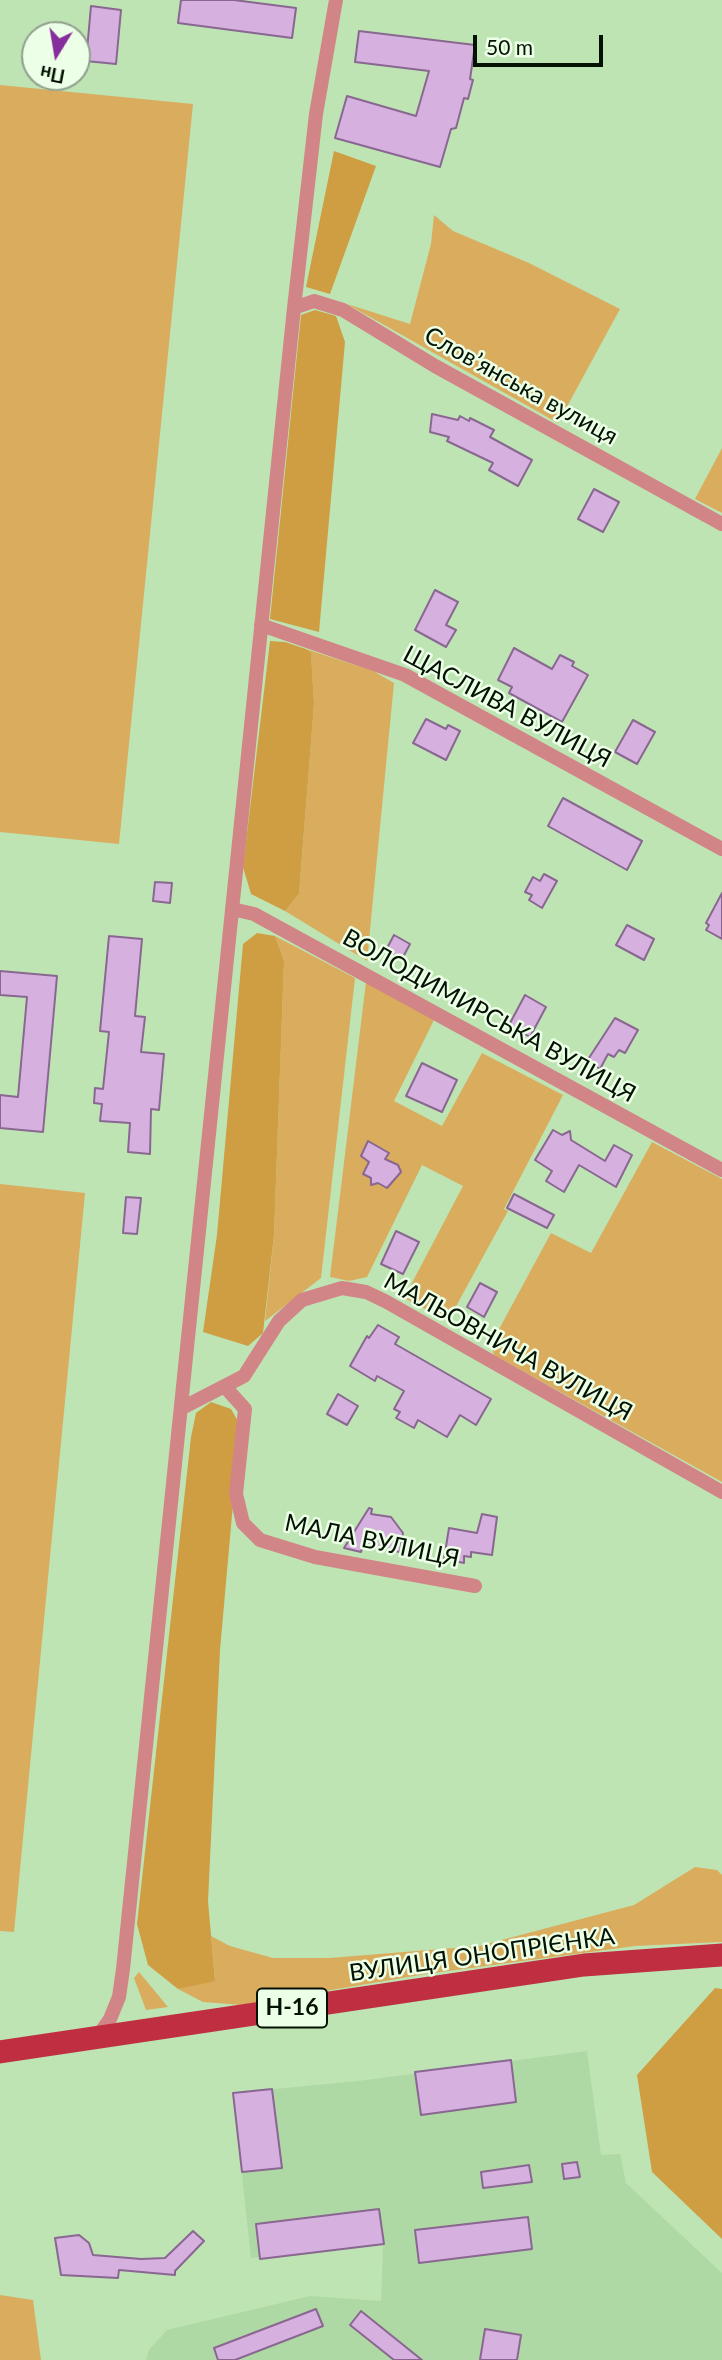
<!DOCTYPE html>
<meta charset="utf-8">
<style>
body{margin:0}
#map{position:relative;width:722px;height:2360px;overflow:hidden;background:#bee4b4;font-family:Lato,sans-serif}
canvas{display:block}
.north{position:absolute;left:21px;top:21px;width:70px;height:70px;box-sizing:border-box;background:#ecffe7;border:2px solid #90a08c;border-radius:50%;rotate:191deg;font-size:19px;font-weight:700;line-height:28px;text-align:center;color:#051103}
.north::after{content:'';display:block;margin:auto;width:24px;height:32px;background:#862e9b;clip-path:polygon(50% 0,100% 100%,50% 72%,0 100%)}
.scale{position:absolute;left:473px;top:35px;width:130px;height:32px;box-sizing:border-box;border:4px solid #051103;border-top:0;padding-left:9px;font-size:21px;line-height:24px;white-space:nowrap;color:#051103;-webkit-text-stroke:5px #ecffe7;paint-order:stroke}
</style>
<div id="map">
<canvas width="722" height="2360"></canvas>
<div class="north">Пн</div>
<div class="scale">50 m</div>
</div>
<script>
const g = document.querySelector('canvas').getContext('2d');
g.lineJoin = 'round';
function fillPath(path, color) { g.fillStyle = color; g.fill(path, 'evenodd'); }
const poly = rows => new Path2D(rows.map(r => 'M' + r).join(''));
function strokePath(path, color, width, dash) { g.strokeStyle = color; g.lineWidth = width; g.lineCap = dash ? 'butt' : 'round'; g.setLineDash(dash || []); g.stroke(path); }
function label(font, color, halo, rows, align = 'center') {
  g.font = font + ' Lato,sans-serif'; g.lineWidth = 5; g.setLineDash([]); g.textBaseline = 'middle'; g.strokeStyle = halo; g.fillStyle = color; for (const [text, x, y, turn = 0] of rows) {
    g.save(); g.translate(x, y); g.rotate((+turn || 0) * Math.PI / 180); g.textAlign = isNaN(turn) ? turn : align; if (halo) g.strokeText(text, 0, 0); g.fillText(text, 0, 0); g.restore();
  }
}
const built = poly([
 [587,2051,601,2155,620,2154,626,2183,722,2273,722,2360,146,2360,149,2350,167,2330,310,2296,381,2301,383,2244,251,2258,233,2093,358,2081]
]);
const green = poly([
 [0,85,193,104,119,844,0,832],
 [434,215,453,231,529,263,620,309,558,423,347,304,410,324,431,244],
 [722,448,722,513,695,499],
 [306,649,373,671,394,683,367,961,285,911,299,894,314,704,311,654],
 [275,936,355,978,321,1278,265,1321,274,1235,284,961],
 [366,982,434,1020,394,1101,442,1126,482,1053,563,1095,504,1209,508,1211,448,1321,404,1298,463,1186,422,1165,367,1277,349,1281,330,1277],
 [652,1142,722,1179,722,1482,494,1355,491,1344,551,1233,591,1253],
 [0,1184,85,1193,14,1932,0,1931],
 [695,1867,717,1870,722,1875,722,1942,635,1946,426,1974,243,2005,203,2002,178,1989,215,1980,211,1936,230,1946,273,1958,329,1958,479,1946,634,1905],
 [139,1972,168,2007,146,2010,134,1978],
 [0,2295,33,2300,41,2360,0,2360]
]);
const forest = poly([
 [334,151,376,166,330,294,306,287],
 [315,310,336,316,345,342,319,632,270,619,301,315],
 [270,641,285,642,306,649,311,653,314,704,299,894,285,911,251,894,243,867],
 [257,933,275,936,284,961,274,1235,263,1333,248,1346,203,1332,217,1235,243,944],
 [211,1402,231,1409,240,1425,220,1650,208,1901,215,1981,178,1989,148,1965,137,1924,191,1437,196,1413],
 [715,1988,722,1989,722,2239,652,2172,637,2075]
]);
const building = poly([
 [181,0,234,0,296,8,292,38,178,23,181,0],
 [91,6,121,10,116,64,86,61,91,6],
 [359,31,475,45,470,79,473,80,468,99,464,98,456,128,451,129,440,167,335,138,347,96,416,116,429,71,355,62,359,31],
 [432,414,458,420,460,416,469,421,470,418,494,430,490,437,532,460,518,486,489,470,493,463,447,441,449,437,430,432,432,414],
 [594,489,619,502,603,532,578,519,594,489],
 [435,590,458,602,446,625,456,630,446,647,415,630,435,590],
 [514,648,552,669,560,655,574,662,572,666,588,675,562,722,509,693,512,687,498,680,514,648],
 [426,719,446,729,448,725,460,731,446,760,413,743,426,719],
 [633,720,655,732,637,764,615,752,633,720],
 [563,798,642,841,627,870,548,826,563,798],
 [544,874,557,881,542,908,529,900,532,895,525,892,533,877,540,881,544,874],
 [155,882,172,883,170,903,153,901,155,882],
 [722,893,722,939,706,930,709,925,706,923,722,893],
 [627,925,654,939,644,960,616,945,627,925],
 [394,935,410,944,402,959,386,950,394,935],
 [109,936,142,939,135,1016,145,1017,141,1052,164,1054,159,1110,151,1109,150,1154,128,1152,130,1123,100,1121,102,1104,94,1103,95,1088,103,1089,109,1032,100,1031,109,936],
 [0,971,57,976,43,1132,0,1128,0,1095,18,1097,27,997,0,995,0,971],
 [525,995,546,1007,530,1037,509,1025,525,995],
 [615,1018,638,1030,625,1053,619,1050,614,1057,608,1054,600,1069,587,1061,615,1018],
 [422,1063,457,1080,442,1112,406,1096,422,1063],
 [553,1130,562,1135,570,1131,571,1140,605,1161,614,1145,632,1155,616,1187,579,1165,564,1192,546,1181,552,1171,535,1160,553,1130],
 [368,1141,389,1153,385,1159,398,1165,401,1172,387,1188,378,1183,371,1185,371,1178,363,1174,369,1162,361,1156,368,1141],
 [514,1194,554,1215,547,1228,507,1208,514,1194],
 [126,1197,141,1198,137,1234,123,1233,126,1197],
 [396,1231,419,1242,403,1274,381,1264,396,1231],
 [480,1283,497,1292,484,1317,467,1307,480,1283],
 [378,1325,399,1337,395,1344,491,1399,476,1425,460,1415,447,1437,418,1420,414,1428,396,1418,400,1412,394,1409,404,1391,377,1376,375,1381,350,1366,367,1336,369,1338,378,1325],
 [338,1394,358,1406,347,1425,327,1414,338,1394],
 [369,1508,372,1509,371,1514,391,1517,403,1533,400,1552,363,1545,361,1552,344,1548,369,1508],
 [482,1514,497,1517,492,1555,471,1552,471,1557,464,1556,464,1563,444,1559,449,1528,477,1533,482,1514],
 [511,2060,516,2102,421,2115,415,2072,511,2060],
 [272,2089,282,2168,242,2172,233,2093,272,2089],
 [577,2162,580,2177,564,2179,562,2164,577,2162],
 [529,2165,532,2182,483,2188,481,2172,529,2165],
 [379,2209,384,2244,260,2259,256,2224,379,2209],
 [528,2217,532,2249,419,2263,415,2230,528,2217],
 [193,2231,204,2241,175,2271,175,2275,119,2270,118,2278,61,2275,55,2238,79,2235,89,2243,93,2255,141,2259,165,2258,193,2231],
 [316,2309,323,2326,235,2360,218,2360,214,2348,316,2309],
 [361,2311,422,2360,394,2360,350,2325,361,2311],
 [485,2329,521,2335,517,2360,480,2360,485,2329]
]);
const minor = poly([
 [294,308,314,301,343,310,435,366,722,524],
 [261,625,405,675,722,849],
 [232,909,254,914,722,1170],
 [226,1388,245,1409,236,1494,243,1523,260,1540,315,1557,475,1586],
 [182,1408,244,1376,279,1321,302,1300,342,1288,366,1292,385,1301,722,1492],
 [98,2036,110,2019,119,1997,123,1969,294,308,316,114,336,0]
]);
const primary = poly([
 [0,2052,584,1965,722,1955]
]);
const shields = [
 [292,2008,70]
];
const shieldNames = [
 ["Н-16",292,2008]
];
const streetNames = [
 ["Словʼянська вулиця",521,386,29],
 ["ЩАСЛИВА ВУЛИЦЯ",507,707,28],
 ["ВОЛОДИМИРСЬКА ВУЛИЦЯ",489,1016,29],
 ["МАЛЬОВНИЧА ВУЛИЦЯ",508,1347,29],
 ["МАЛА ВУЛИЦЯ",372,1541,12],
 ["ВУЛИЦЯ ОНОПРІЄНКА",482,1955,-8]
];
fillPath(built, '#afd9a4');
fillPath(green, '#daac5e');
fillPath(forest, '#cf9d42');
fillPath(building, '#d6b1df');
strokePath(building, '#896791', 2);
strokePath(minor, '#d28586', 14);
strokePath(primary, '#c02f41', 23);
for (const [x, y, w] of shields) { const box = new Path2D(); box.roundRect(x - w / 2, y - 19.5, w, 39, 5); g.fillStyle = '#ecffe7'; g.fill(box); strokePath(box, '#051103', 2); }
label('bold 23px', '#051103', null, shieldNames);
label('24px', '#051103', '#ecffe7', streetNames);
</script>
